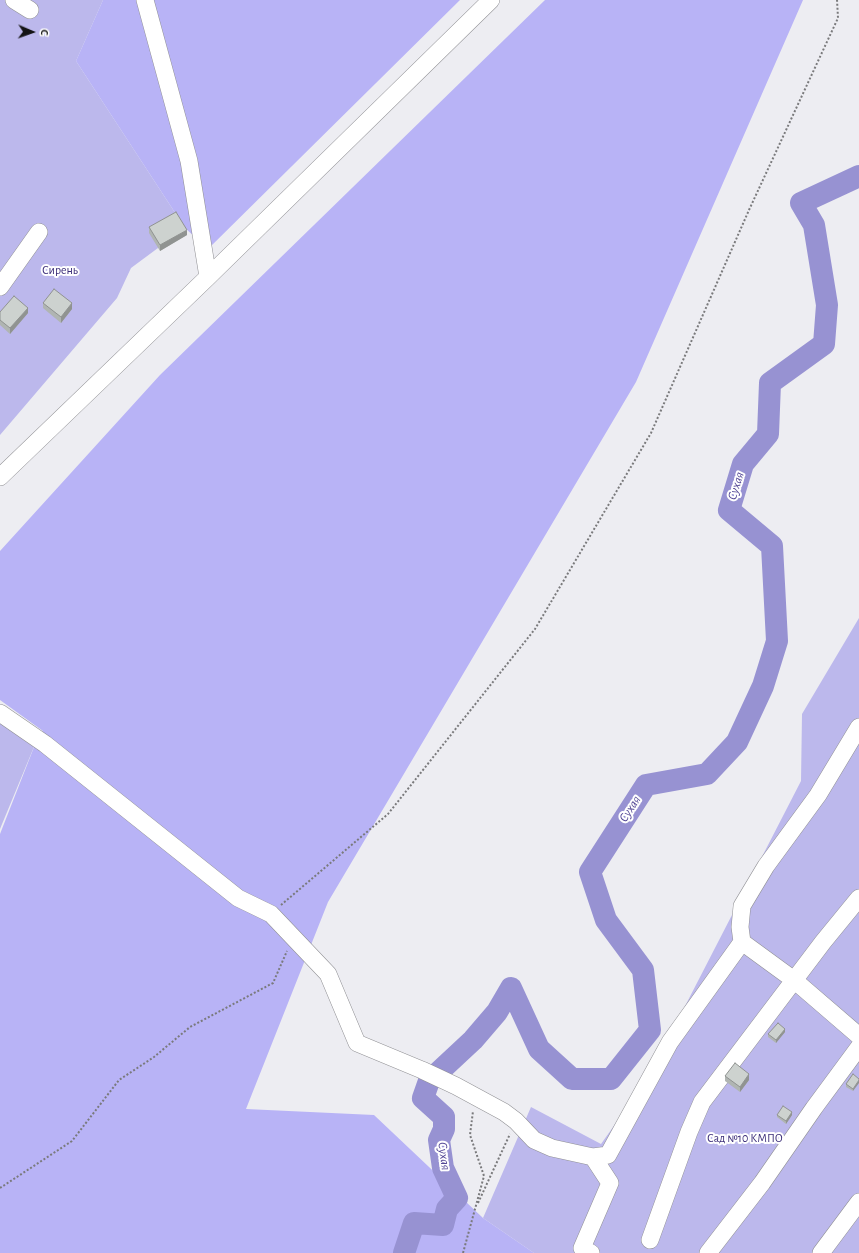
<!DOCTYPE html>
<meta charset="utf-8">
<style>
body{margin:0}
#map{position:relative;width:859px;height:1253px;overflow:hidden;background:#ededf2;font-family:"Alegreya Sans",sans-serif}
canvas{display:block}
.north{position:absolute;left:12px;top:12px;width:40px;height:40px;-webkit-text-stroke:3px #fff;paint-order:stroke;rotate:92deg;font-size:11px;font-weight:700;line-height:16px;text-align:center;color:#141415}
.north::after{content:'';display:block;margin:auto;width:14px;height:18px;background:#141415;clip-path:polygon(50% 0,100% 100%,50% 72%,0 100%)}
</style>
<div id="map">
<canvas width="859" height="1253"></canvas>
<div class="north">С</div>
</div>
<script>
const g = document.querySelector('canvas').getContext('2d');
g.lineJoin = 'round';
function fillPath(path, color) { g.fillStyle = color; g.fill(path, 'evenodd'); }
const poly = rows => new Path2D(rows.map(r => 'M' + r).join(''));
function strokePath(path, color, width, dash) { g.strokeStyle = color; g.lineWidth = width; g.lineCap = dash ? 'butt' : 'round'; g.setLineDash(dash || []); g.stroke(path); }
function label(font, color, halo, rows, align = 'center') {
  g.font = font + ' "Alegreya Sans",sans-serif'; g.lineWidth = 4; g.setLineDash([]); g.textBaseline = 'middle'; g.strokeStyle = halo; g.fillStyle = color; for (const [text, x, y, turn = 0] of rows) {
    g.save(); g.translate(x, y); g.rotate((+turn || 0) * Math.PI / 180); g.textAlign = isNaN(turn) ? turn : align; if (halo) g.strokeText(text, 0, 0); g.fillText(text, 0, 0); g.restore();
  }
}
const green = poly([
 [0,0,103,0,76,61,185,228,131,268,117,298,0,435],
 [859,618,859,1253,534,1253,483,1218,531,1107,601,1144,648,1078,801,781,802,714],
 [0,719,36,742,0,829]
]);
const forest = poly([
 [103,0,460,0,208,249,185,228,76,61],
 [545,0,803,0,636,382,328,902,246,1109,374,1115,483,1218,534,1253,0,1253,0,834,36,742,43,731,0,700,0,551,160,375]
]);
const river = poly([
 [404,1253,414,1223,443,1225,447,1209,457,1198,443,1168,439,1140,444,1129,444,1117,423,1098,429,1081,473,1040,497,1012,511,988,539,1049,572,1079,611,1079,650,1030,643,970,606,920,590,872,646,785,707,774,737,742,763,686,777,641,772,546,729,510,743,464,768,434,770,383,824,344,827,305,814,225,801,203,859,176]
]);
const path = poly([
 [281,905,388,814,535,629,651,433,749,210,838,18,837,0],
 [0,1188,72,1141,119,1080,154,1057,190,1027,273,983,287,951],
 [478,1203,510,1134],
 [463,1253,484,1176,470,1135,473,1111]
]);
const minor = poly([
 [14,0,30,10],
 [145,0,189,161,208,277],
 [0,287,39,232],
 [0,477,208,277,491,0],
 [0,713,45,744,238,898,271,914,328,974,357,1043,422,1070,456,1086,504,1112,516,1121,534,1140,552,1148,593,1157,608,1155,670,1042,742,942,740,927,742,906,766,866,818,795,859,727],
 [742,942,794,980,859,1036],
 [650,1240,689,1132,702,1102,823,942,859,898],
 [591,1253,582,1248,610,1183,593,1157],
 [708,1253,762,1183,814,1108,859,1047],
 [821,1253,859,1202]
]);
const wall = poly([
 [149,227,187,235,160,251,149,233],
 [43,303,72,309,61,323,43,308],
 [0,312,28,313,10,334,0,325],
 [785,1032,776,1043,768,1037,768,1034],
 [853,1074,853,1091,846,1087,846,1084],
 [725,1076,749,1080,740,1092,725,1081],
 [777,1115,792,1115,786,1124,777,1117]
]);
const shadedWall = poly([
 [187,230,187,235,160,251,160,245],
 [72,303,72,309,61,323,61,317],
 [28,308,28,313,10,334,10,328],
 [785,1029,785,1032,776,1043,776,1040],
 [749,1074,749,1080,740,1092,740,1087],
 [859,1080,859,1083,853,1091,853,1089],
 [792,1112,792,1115,786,1124,786,1121]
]);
const building = poly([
 [176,212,187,230,160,245,149,227,176,212],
 [54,289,72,303,61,317,43,303,54,289],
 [14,296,28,308,10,328,0,320,0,312,14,296],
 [778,1023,785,1029,776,1040,768,1034,778,1023],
 [735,1063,749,1074,740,1087,725,1076,735,1063],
 [853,1074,859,1079,859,1080,853,1089,846,1084,853,1074],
 [783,1106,792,1112,786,1121,777,1115,783,1106]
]);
const parkNames = [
 ["Сирень",60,270],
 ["Сад №10 КМПО",745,1138]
];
const waterNames = [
 ["Сухая",736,486,-73],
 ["Сухая",630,809,-57],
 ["Сухая",444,1156,82]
];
fillPath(green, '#bcb8ec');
fillPath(forest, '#b8b3f6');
strokePath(river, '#9792d2', 22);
strokePath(minor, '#919195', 18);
strokePath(path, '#7a7a7c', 2, [2, 2]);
strokePath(minor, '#fff', 17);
fillPath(wall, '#b0b5b2');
fillPath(shadedWall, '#909391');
fillPath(building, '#cdd2cf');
strokePath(building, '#909391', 1);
label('12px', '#3c2e79', '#fff', parkNames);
label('italic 13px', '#534795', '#fff', waterNames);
</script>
